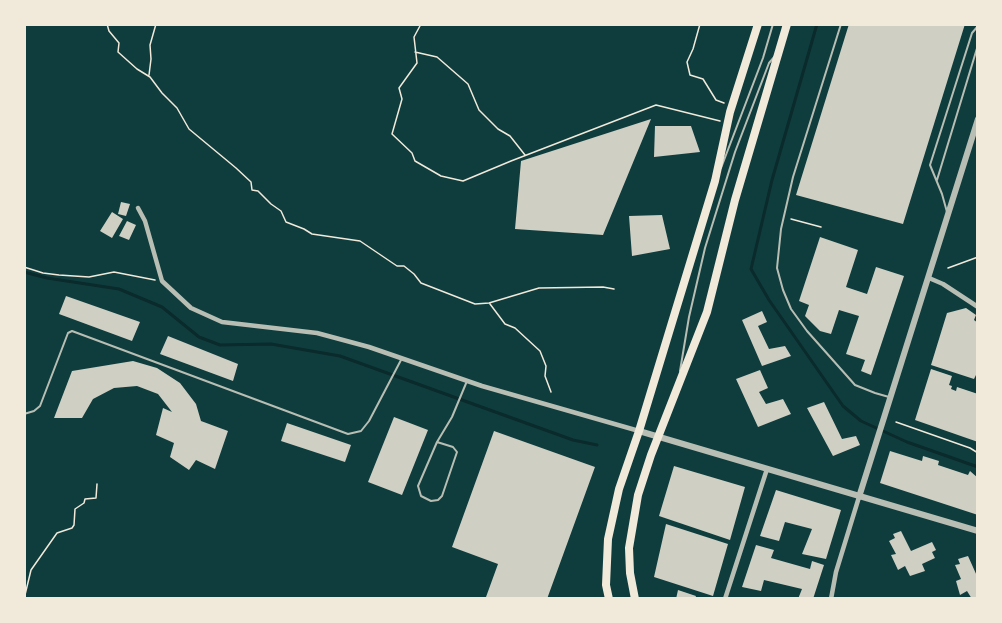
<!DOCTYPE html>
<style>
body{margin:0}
#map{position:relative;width:1002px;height:623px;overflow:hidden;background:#0f3d3e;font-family:Montserrat,sans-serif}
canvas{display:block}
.frame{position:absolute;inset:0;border:26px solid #f1e9da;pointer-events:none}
</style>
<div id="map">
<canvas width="1002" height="623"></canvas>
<div class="frame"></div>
</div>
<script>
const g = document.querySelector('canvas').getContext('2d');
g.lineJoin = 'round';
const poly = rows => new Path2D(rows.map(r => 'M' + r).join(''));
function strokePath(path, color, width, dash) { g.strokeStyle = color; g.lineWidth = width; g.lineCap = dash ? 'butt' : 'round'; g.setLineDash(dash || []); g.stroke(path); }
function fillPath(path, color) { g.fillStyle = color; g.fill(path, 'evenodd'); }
const stream = poly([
 [817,24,772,180,751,269,769,300,843,406,861,421,907,442,978,467],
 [24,272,47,278,119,289,162,307,199,337,220,345,271,344,340,356,573,440,597,445]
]);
const building = poly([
 [849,24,965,24,903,224,796,195],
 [651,119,603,235,515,229,521,161],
 [655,126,691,126,700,152,654,157],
 [121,202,130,204,126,216,118,214],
 [112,212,123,219,112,238,100,231],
 [662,215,670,249,632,256,629,216],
 [127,221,136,225,129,240,119,236],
 [820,237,858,250,846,287,867,294,876,267,904,276,871,375,861,371,865,360,846,354,859,316,839,310,831,334,820,331,805,316,809,305,799,301],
 [66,296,140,322,132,341,59,314],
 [966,308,976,315,974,320,978,323,978,371,974,379,931,365,947,313],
 [762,311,767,322,758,326,769,349,785,346,791,356,762,366,742,320],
 [168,336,238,364,233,381,160,354],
 [133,361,157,368,180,383,196,404,201,421,228,431,215,469,196,460,189,470,170,457,174,443,156,435,163,408,172,412,158,394,137,386,114,388,93,399,82,418,54,418,72,371],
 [931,369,952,376,949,385,952,386,951,389,956,391,957,387,978,394,978,442,915,420],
 [760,370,768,388,759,392,766,404,783,399,791,414,758,427,736,379],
 [824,402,842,439,856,436,860,445,833,456,807,408],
 [394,417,428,430,402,495,368,482],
 [287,423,351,445,345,462,281,441],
 [494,431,595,467,547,599,491,599,486,597,498,564,452,547],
 [890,451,922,461,923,456,939,461,938,465,968,475,970,471,978,478,978,515,880,483],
 [674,466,745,487,730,540,659,516],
 [776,490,841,510,826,559,802,554,812,529,785,522,779,541,760,536],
 [666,524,728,544,713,596,654,577],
 [901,531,911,551,932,542,936,550,932,552,935,558,922,564,925,571,910,576,905,566,898,570,891,555,896,554,889,541,895,538,893,534],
 [756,545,774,550,771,558,810,569,812,561,824,565,813,599,798,599,802,589,764,580,761,591,742,587],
 [968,556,977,576,978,576,977,599,972,599,967,591,960,595,956,581,961,579,955,565,960,564,958,559],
 [678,590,696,596,695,599,676,599]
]);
const path = poly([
 [107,24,109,31,119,43,118,52,137,69,150,77,162,93,177,108,189,129,236,168,251,182,252,190,258,191,271,204,281,211,286,222,304,229,312,234,360,241,397,266,404,266,414,274,421,283,475,304,489,303,539,288,603,287,614,289],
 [421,24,414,37,417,63,399,88,402,99,392,134,412,153,415,161,441,176,463,181,511,161,656,105,720,121],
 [700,24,693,49,687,62,690,75,703,79,716,100,724,103],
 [415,52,437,57,468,84,479,110,498,129,510,136,525,155],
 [149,75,151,59,150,45,156,24],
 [791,219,821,227],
 [24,267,43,273,59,275,89,277,114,272,155,280],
 [948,268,978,257],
 [490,304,505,324,515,328,540,351,546,366,545,376,551,392],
 [896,422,970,448,978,453],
 [24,599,31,570,57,533,72,528,74,525,75,509,84,503,85,499,96,498,97,484]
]);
const service = poly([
 [841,24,793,177,781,229,777,268,783,290,791,309,807,331,855,385,875,393,889,397],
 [721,168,763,58,773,24],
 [937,180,978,45],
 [947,212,942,194,930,165,972,33,978,26],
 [680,371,689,317,705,248,735,152,769,63,775,56],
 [24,414,34,411,40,406,68,333,72,331,348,434,361,431,369,421,401,360],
 [437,442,453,447,457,452,442,496,438,500,431,501,421,496,418,486,437,442,452,417,467,381]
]);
const minor = poly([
 [138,208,145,221,162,281,191,308,222,322,317,333,369,347,482,386,639,431],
 [929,278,943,284,978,307],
 [725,599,767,469],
 [831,599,836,572,859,497]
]);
const tertiary = poly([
 [639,431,978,531],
 [859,497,978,119]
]);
const primary = poly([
 [609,599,606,585,608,539,619,489,639,431,715,181,730,112,758,24],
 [635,599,630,573,629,548,638,495,651,455,707,312,735,200,787,24]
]);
strokePath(stream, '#0a2a2b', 3);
fillPath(building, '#cfcfc3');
strokePath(path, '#f1e9da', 1.5);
strokePath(service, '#b8beb3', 2);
strokePath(minor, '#b8beb3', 4.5);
strokePath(tertiary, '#b8beb3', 6);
strokePath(primary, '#f1e9da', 8);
</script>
